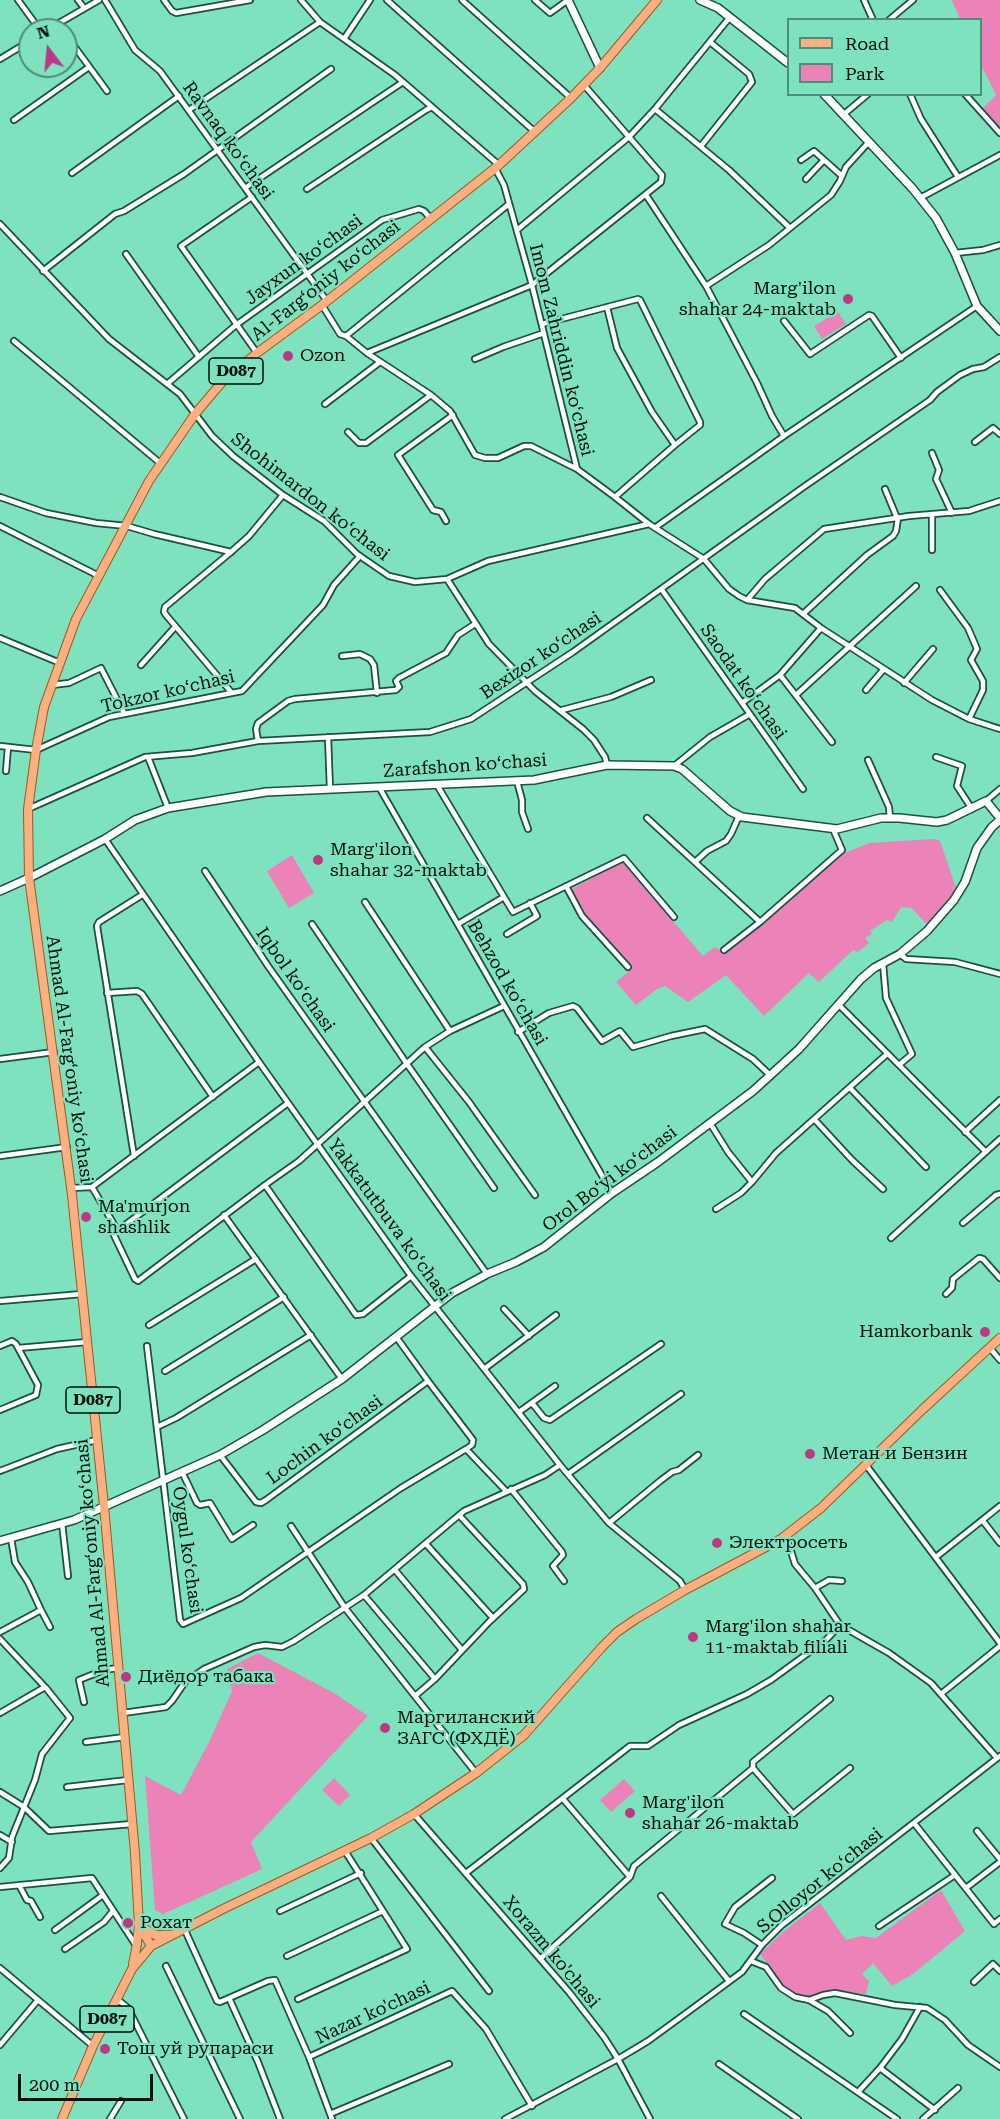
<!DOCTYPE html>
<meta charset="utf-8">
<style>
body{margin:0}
#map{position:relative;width:1000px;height:2119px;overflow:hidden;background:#7fe2bf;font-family:"Roboto Serif",serif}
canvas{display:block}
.legend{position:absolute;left:787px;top:18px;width:195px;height:78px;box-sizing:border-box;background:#7fe2bf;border:2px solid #4c8e77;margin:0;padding:8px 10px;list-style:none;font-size:18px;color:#00110a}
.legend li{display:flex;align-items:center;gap:12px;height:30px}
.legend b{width:30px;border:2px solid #4c8e77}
.north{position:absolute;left:18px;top:18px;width:60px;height:60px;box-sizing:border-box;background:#7fe2bf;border:2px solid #4c8e77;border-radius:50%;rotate:344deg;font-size:16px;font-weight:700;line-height:24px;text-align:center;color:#00110a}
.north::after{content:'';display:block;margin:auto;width:21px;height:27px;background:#ba3984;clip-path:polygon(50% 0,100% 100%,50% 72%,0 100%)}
.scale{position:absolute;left:18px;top:2074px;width:135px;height:27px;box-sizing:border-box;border:3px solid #00110a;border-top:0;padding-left:8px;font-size:18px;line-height:21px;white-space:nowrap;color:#00110a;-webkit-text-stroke:4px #7fe2bf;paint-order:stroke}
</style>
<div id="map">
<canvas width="1000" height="2119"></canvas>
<ul class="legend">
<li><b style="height:8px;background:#fab080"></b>Road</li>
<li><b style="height:16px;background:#eb82b8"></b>Park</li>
</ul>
<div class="north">N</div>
<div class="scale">200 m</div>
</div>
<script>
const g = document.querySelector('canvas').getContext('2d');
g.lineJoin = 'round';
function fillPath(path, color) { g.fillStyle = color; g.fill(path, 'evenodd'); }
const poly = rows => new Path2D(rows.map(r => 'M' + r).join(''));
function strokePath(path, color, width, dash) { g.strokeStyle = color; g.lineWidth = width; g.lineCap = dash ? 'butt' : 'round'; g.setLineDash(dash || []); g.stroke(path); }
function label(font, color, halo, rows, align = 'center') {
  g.font = font + ' "Roboto Serif",serif'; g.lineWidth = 4.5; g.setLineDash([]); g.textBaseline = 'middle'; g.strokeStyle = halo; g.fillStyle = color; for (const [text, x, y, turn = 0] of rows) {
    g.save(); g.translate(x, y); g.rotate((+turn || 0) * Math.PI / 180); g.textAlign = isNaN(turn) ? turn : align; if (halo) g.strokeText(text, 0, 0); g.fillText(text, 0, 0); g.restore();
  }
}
const green = poly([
 [952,0,1000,0,1000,130,981,110,996,95,981,65,980,20,960,19],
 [838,312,846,324,822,339,814,326],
 [934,839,940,841,957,891,928,926,912,908,901,907,892,922,887,920,870,931,872,934,865,938,869,943,858,952,853,950,819,982,809,973,764,1016,726,975,688,1002,665,986,657,989,636,1005,616,982,633,968,588,919,572,889,622,862,703,956,715,947,720,950,842,854,869,843],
 [292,855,314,893,289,908,267,871],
 [258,1653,334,1693,368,1716,251,1842,262,1869,163,1914,155,1910,145,1776,181,1795,209,1742,232,1691,227,1669],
 [334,1778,350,1795,339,1806,322,1790],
 [624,1779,635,1791,611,1812,600,1800],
 [941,1890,965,1931,913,1974,892,1986,873,1963,862,1974,869,1981,866,1994,836,1990,807,1999,784,1988,760,1954,783,1932,820,1903,846,1940,861,1936,876,1938]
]);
const street = poly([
 [18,0,40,30],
 [78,0,84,8],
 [105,0,135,50,160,71,327,301],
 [164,0,172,11,176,13,250,0],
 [301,0,320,22,395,75,499,165],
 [387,0,535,132],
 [462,0,571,98],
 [535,0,550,13,568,0],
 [864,0,873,20],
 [889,20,913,0],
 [47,30,99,0],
 [66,35,107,91],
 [344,39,370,0],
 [0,59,30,41],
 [910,94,921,119,958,177],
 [965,94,1000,133],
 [655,109,729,170,790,228],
 [189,110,320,22],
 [843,115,868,94],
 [14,120,89,67],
 [701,146,752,82,749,74,710,42],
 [801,160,814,151,842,176],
 [495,168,504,185,532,285,577,469,615,497,649,524,704,559,729,589,739,596,747,600,795,608,821,628,932,700,969,719,1000,729],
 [72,173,179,96],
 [806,179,824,160],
 [245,188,403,82],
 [307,189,426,110,432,107],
 [646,195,706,286,757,383,772,416,784,436],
 [252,197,181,246,257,353],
 [920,198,1000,155],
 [0,224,109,339,180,394,212,436,233,456,283,495,324,521,357,554,389,576,415,582,447,579,488,561,649,524],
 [517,230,629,137,655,109,730,17],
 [955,253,983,250,1000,245],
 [126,254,199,357],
 [43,271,115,214,124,211,184,174,331,69],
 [706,286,769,245,831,195,840,181,846,167,868,143],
 [322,305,340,334,346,336,367,353,431,395,450,411,475,455,485,458,498,458,524,446,531,446,577,469],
 [607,307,617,348,652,412,675,445,615,497],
 [784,321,810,354,869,315,872,316,901,358],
 [542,324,638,299,640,300,700,422,700,425,675,445],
 [346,336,509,204],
 [14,341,160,463],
 [367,353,532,285,661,182,662,175,584,85],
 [475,359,503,347,544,333],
 [167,384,236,325,382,220,419,209,424,211,431,219],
 [325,404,380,362],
 [348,432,359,443,366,443,431,395],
 [975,442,993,428,1000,434],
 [932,453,939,470,936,479,952,513],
 [885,489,897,518],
 [0,497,46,513,96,523,127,526,154,534,231,552],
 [932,514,932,550],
 [446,521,441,512,433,510,398,455,453,415],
 [0,526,99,576],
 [656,527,784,436,977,306],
 [447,579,489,644,535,691,583,729,594,740,605,757,607,765],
 [662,590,803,789],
 [940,590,968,628,977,649,971,660,983,681,983,690,969,719],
 [747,600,765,579,824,529,909,516,969,511,1000,501],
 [803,614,867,555,893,536,896,531,898,518],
 [0,638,60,663],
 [342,656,360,654,370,659,374,665,377,693],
 [141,665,175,627],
 [780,675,832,742],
 [904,683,933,649],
 [52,685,69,683,101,668,124,713],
 [866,690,883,670],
 [231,692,166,615,164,612,165,607,231,552,249,536,283,495],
 [796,695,916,586],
 [742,703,780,675,821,628],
 [562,710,611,697,651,680],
 [328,737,330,789],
 [258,741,256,729,258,723,288,701,295,699,396,690,399,687,396,681,399,678,446,653,458,635,475,624],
 [0,746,36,750,109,717,242,691,323,605,334,585,360,556],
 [148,757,168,808],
 [936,757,962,766,957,786,972,809],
 [868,760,889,807,890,818],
 [674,766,710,737,750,714],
 [6,771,8,747],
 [517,781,522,800,522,812,528,829],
 [437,785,513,912,624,858,674,917],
 [379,787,612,1193],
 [986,801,1000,789],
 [28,809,145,757,192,753,258,741,430,732,471,719,573,652,805,486,930,400,937,392,960,375,973,369,984,367,1000,357],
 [647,818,760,922],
 [105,839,259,1062,411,1276,560,1465,609,1523,680,1581,685,1590],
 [695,862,707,851,726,841,731,834,739,816],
 [205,871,268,966,487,1274],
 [566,886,582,916,628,967],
 [365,902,450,1031],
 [312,924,407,1064,494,1188],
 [458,924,504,897],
 [507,934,537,916,530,903],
 [724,950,760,922,842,850,833,829],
 [900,954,906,959,955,962,1000,974],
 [883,963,886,998,912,1054,899,1065],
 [107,993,137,991,142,994,213,1097],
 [838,1004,986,1152],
 [518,1032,549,1013,573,1006,577,1008,602,1041,620,1031,633,1047,671,1036,705,1029,753,1059,771,1076],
 [425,1047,469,1102,535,1195],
 [0,1059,54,1052],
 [850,1088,926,1167],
 [815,1120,852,1160,883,1189],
 [710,1123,728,1152,752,1182,776,1153,887,1054],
 [965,1132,1000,1100],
 [0,1156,67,1147],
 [134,1156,97,926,99,922,142,895],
 [265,1185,356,1315,363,1314,411,1276],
 [92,1187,116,1228,121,1228,288,1103],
 [72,1188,92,1187,259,1062],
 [716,1209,741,1193,752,1182],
 [224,1215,342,1379],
 [963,1223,996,1195,1000,1194],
 [116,1228,113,1233,135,1279,138,1281,265,1185,299,1161,425,1047,450,1031,504,1006],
 [891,1238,1000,1139],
 [946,1294,952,1288,953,1279,979,1258,983,1259,1000,1278],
 [0,1301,82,1294],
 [504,1309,529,1336],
 [149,1325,256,1259],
 [0,1346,12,1341,16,1344,38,1385,36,1395,0,1410],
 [147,1346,180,1620,183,1624,241,1598,401,1488,466,1449,506,1491],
 [18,1348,87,1342],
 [990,1348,1000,1360],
 [484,1369,556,1315],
 [165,1371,284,1297],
 [428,1381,473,1440,472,1445,466,1449],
 [532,1403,544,1418,550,1420,661,1344],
 [519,1412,555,1386],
 [157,1427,176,1418,311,1335],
 [220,1455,256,1502,261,1503,266,1500,428,1381,397,1338],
 [866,1465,1000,1643],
 [0,1471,57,1449,97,1440],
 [182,1472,197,1503,200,1505,210,1503,232,1539,253,1525],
 [568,1474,681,1394],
 [511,1489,562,1552,563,1555,553,1566,564,1581],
 [983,1521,1000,1543],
 [62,1523,68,1576],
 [609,1523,660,1481,672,1472,679,1470,698,1455],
 [291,1526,345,1608,476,1773],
 [786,1535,795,1564,815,1588,840,1625,889,1653,931,1683,997,1758],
 [426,1544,493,1618],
 [936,1557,1000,1506],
 [395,1570,462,1650],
 [815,1588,829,1580,842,1581],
 [364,1595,435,1679],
 [41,1610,50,1627],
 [0,1632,41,1610,28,1582,15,1562,11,1538],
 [0,1639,46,1688,70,1718,42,1754,35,1780,12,1837,9,1858,0,1868],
 [941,1694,1000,1646],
 [415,1696,435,1679,489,1622,524,1589,523,1584,459,1515],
 [84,1702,79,1680,104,1670,118,1668],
 [0,1713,45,1687],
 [123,1713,166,1707,172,1701,185,1682,204,1669,254,1647,265,1645,282,1647,294,1641,364,1595,464,1511,545,1475,560,1465],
 [86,1742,125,1737],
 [753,1768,793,1814,850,1768],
 [753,1768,753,1762,830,1699],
 [67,1787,128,1780],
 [0,1792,24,1807,49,1831,132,1824],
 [563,1799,630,1877],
 [414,1814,569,1992,604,2037,618,2059,650,2119],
 [914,1823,994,1924,1000,1919],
 [977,1831,1000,1859],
 [0,1835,12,1842],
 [371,1838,489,1991],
 [466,1873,630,1746,648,1746,679,1725,747,1694,771,1680,826,1640,840,1625],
 [19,1885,27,1900,31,1901,40,1917],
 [0,1887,92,1878,137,1947],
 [966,1888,1000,1862],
 [661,1896,729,1981],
 [280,1911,361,1873],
 [879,1926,955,1875],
 [184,1928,217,2001,220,2002,268,1981,275,1980,309,2057,332,2119],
 [55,1930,103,1895],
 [762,1945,744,1933,725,1924,735,1907,772,1878],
 [65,1949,104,1922,113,1911],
 [287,1956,383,1911],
 [540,1959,630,1877,634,1866,753,1768],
 [751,1961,766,1967,781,1988,795,1997,809,2000,823,1995,835,1993,895,2005,927,2008,945,2020,968,2045,1000,2067],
 [166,1966,240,2119],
 [0,1968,93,2046],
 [974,1982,993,1964,1000,1971],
 [229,1998,258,2062,280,2119],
 [117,1999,128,2008,184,2119],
 [298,1999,407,1949,345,1851],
 [809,2000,828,2011,850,2033],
 [744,2014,897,2119],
 [0,2045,38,2000],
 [309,2057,452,1991,486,2029,532,2106],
 [719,2064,798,2119],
 [880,2068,935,2110],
 [858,2092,880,2068,902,2039,920,2007],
 [330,2114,449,2064],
 [110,2119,121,2101],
 [505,2119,618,2059,648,2041,681,2017,742,1972,762,1945,782,1925,1000,1756],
 [923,2119,958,2088]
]);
const secondary = poly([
 [568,0,600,68],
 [700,0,718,8,788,63],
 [824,94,913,189,936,218,955,253,977,306,1000,331],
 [0,891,29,878,105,839,135,820,168,808,266,792,534,780,607,765,674,766,682,769,730,811,742,817,837,829,881,818,899,818,937,822,947,820,986,801,1000,818],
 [0,1541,74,1520,220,1455,263,1430,342,1379,452,1293,487,1274,516,1262,544,1247,612,1193,658,1162,753,1091,799,1049,861,979,874,968,900,954,927,931,954,900,965,882,977,848,992,827,1000,820]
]);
const primary = poly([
 [151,1946,139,1925,135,1853,104,1506,72,1195,29,878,28,809,36,750,44,707,76,619,149,481,195,414,223,381,257,353,322,305,499,165,571,98,600,68,657,0],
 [133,1964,137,1944,139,1925,155,1935,170,1935],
 [62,2119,93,2046,132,1969,151,1946,223,1909,371,1838,414,1814,476,1773,524,1735,602,1647,617,1632,636,1619,685,1590,781,1539,821,1508,922,1410,1000,1338]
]);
const markers = [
 [848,299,6,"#ba3984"],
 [288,356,6,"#ba3984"],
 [318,860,6,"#ba3984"],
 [86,1217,6,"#ba3984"],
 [985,1332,6,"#ba3984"],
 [810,1454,6,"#ba3984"],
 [717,1543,6,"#ba3984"],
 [693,1637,6,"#ba3984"],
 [126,1677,6,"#ba3984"],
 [385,1728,6,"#ba3984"],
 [630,1813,6,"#ba3984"],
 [128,1923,6,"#ba3984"],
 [105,2049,6,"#ba3984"]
];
const shields = [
 [236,371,54],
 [93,1400,54],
 [107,2019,54]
];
const shieldNames = [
 ["D087",236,371],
 ["D087",93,1400],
 ["D087",107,2019]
];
const streetNames = [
 ["Ravnaq koʻchasi",228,141,54],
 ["Jayxun koʻchasi",304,260,-36],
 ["Al-Fargʻoniy koʻchasi",326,281,-38],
 ["Imom Zahriddin koʻchasi",561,350,76],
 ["Shohimardon koʻchasi",310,497,38],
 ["Bexizor koʻchasi",541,656,-34],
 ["Saodat koʻchasi",743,682,55],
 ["Tokzor koʻchasi",168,692,-13],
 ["Zarafshon koʻchasi",465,766,-4],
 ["Iqbol koʻchasi",295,980,55],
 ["Behzod koʻchasi",507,983,60],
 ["Ahmad Al-Fargʻoniy koʻchasi",69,1059,82],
 ["Orol Boʻyi koʻchasi",610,1179,-37],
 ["Yakkatutbuva koʻchasi",389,1220,54],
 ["Lochin koʻchasi",325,1440,-36],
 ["Oygul koʻchasi",187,1550,82],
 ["Ahmad Al-Fargʻoniy koʻchasi",93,1563,-95],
 ["S.Olloyor koʻchasi",820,1881,-39],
 ["Xorazm ko'chasi",551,1952,50],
 ["Nazar ko'chasi",373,2013,-25]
];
const poiNames = [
 ["Marg'ilon",836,289,"right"],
 ["shahar 24-maktab",836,310,"right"],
 ["Ozon",300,356],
 ["Marg'ilon",330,850],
 ["shahar 32-maktab",330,871],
 ["Ma'murjon",98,1207],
 ["shashlik",98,1228],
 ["Hamkorbank",973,1332,"right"],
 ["Метан и Бензин",822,1454],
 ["Электросеть",729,1543],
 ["Marg'ilon shahar",705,1627],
 ["11-maktab filiali",705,1648],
 ["Диёдор табака",138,1677],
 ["Маргиланский",397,1718],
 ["ЗАГС (ФХДЁ)",397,1739],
 ["Marg'ilon",642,1803],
 ["shahar 26-maktab",642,1824],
 ["Рохат",140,1923],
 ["Тош уй рупараси",117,2049]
];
fillPath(green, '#eb82b8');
strokePath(street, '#1b5140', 8);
strokePath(secondary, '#1b5140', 10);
strokePath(primary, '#a05720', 10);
strokePath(street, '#fff', 4.5);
strokePath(secondary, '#fff', 7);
strokePath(primary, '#fab080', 8);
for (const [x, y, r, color] of markers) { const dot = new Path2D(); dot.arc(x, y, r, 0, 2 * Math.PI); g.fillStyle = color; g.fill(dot); strokePath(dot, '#7fe2bf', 2); }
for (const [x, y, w] of shields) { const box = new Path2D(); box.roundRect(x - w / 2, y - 13, w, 26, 4.5); g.fillStyle = '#7fe2bf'; g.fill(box); strokePath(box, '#00110a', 1.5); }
label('bold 16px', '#00110a', null, shieldNames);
label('18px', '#00110a', '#7fe2bf', streetNames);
label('18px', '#00110a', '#7fe2bf', poiNames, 'left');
</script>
